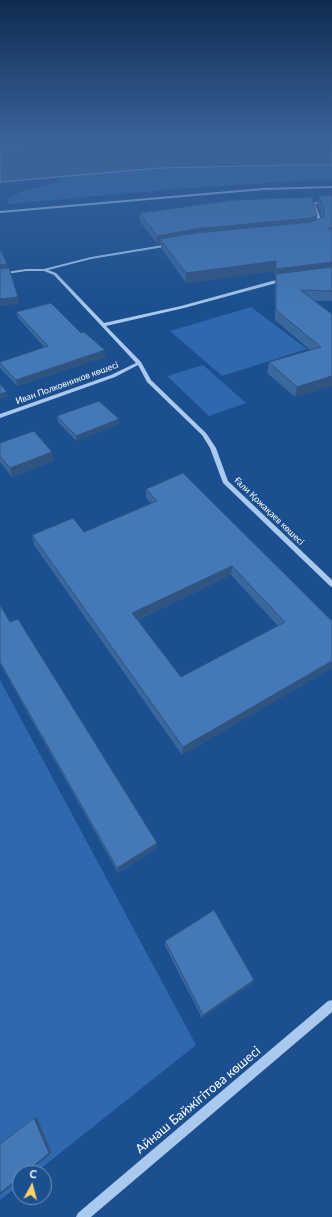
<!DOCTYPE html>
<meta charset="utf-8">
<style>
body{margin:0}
#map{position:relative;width:332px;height:1217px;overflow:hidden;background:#1b4f8f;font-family:Lato,sans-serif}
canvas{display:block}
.north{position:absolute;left:12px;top:1165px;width:40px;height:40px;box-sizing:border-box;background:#1b4f8f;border:1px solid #7695bc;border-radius:50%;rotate:7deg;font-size:11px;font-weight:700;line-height:16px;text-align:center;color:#fff}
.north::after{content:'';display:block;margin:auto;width:14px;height:18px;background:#ffd166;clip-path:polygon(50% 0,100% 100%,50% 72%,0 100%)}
</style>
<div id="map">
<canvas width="332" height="1217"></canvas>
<div class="north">С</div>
</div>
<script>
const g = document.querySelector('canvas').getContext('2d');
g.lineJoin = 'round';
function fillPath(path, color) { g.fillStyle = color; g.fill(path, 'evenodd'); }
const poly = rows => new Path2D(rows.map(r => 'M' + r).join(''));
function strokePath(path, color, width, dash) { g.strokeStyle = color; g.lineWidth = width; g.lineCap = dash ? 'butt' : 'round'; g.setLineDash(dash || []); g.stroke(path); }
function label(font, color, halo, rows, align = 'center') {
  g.font = font + ' Lato,sans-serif'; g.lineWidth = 3.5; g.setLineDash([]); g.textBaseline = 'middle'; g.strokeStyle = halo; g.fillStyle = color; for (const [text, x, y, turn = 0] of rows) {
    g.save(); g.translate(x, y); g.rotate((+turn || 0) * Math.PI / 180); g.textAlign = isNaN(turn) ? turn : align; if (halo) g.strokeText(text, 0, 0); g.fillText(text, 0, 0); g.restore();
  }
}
const green = poly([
 [295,165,332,165,332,179,175,189,10,204,7,200,14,195,23,191,52,184,64,176,160,168],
 [251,307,307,349,222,376,170,331],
 [203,365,246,403,209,416,167,376],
 [0,680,196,1045,35,1173,20,1173,20,1185,0,1200]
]);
const water = poly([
 [0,141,332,141,332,165,295,165,160,168,0,182,0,141]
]);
const ferry = poly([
 [0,146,53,141]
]);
const minor = poly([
 [332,186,332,188,263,190,0,213,0,211,263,188,332,186],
 [332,200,332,202,315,204,321,219,320,227,317,228,317,219,311,203,332,200],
 [169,244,170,244,170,246,91,259,48,270,56,273,104,323,181,306,272,281,284,279,284,281,184,308,106,326,141,362,151,380,206,433,216,448,228,481,332,580,332,587,330,586,223,483,210,448,202,435,147,382,138,365,115,377,0,418,0,414,111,375,136,363,54,275,44,271,26,271,0,275,0,273,26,269,44,269,91,257,169,244],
 [332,1000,332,1012,91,1217,76,1217,78,1213,328,1001,332,1000]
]);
const wall = poly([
 [332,195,332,301,314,301,332,386,295,397,267,373,269,362,310,350,275,320,275,284,276,279,275,279,275,271,186,283,161,248,161,243,157,244,140,221,140,213,317,216,316,220,322,218,317,205,319,196],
 [16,312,81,333,105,350,105,357,17,386,0,368,0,362,45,348,18,318],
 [57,416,119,424,76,441,58,422],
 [0,443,54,461,12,477,0,462],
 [146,489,332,621,332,668,182,755,34,545,32,535,84,532,151,503,146,498],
 [231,575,278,626,181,677,138,620],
 [0,605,10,622,157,843,157,848,118,873,0,664],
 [165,941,252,984,202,1018,165,946]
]);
const shadedWall = poly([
 [317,216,316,224,160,239,161,243,157,244,157,236,195,229],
 [276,261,275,271,186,283,186,273],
 [332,262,332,272,276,274,276,279,275,279,276,269],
 [7,264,8,270,0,272,0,265],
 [18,297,19,304,0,306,0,299],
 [105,350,105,357,17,386,16,380],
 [332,376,332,386,295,397,297,387],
 [7,392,8,397,0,400,0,394],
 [119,419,119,424,76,441,76,436],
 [52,452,54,461,12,477,10,468],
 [232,566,231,575,133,622,132,613],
 [332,661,332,668,182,755,183,747],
 [157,843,157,848,118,873,117,868],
 [254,980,252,984,202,1018,203,1015],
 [34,1118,37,1118,52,1153,27,1173,25,1173],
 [20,1177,20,1179,0,1195,0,1193]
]);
const building = poly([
 [332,195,332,228,328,228,332,232,332,262,276,269,276,261,186,273,160,239,196,233,311,222,324,217,324,209,319,196,332,195],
 [312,197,317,216,310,218,195,229,157,236,140,213,235,200,312,197],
 [0,249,7,264,0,265,0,249],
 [332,267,332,291,300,290,332,314,332,376,297,387,269,362,321,347,276,310,276,274,332,267],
 [9,268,18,297,0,299,0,269,9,268],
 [51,303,81,333,84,332,105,350,16,380,0,363,0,362,48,346,16,312,51,303],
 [0,384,7,392,0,394,0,384],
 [99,401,119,419,76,436,57,416,99,401],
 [34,431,52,452,10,468,0,456,0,443,34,431],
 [183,473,332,621,332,661,183,747,32,535,73,518,84,532,157,501,146,489,183,473],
 [232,566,285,622,181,677,132,613,232,566],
 [0,605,10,622,18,619,157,843,117,868,0,662,0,605],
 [214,910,254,980,203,1015,165,941,214,910],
 [34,1118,49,1153,25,1173,20,1173,20,1177,0,1193,0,1144,34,1118]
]);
const farStreetnames = [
 ["Иван Полковников көшесі",67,383,-20],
 ["Ғали Қожақаев көшесі",269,511,44]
];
const nearStreetnames = [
 ["Айнаш Байжігітова көшесі",198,1100,-40]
];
fillPath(green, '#2e69ad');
fillPath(water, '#3c6290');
strokePath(water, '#9cc4f0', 1);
strokePath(ferry, '#b5d3f5', 1, [2.5, 2]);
fillPath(minor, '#a9c9ee');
fillPath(wall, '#3a679d');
fillPath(shadedWall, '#305480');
fillPath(building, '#4478b7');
strokePath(building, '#305480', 1);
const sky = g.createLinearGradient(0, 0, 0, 312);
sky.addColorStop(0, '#0f2b4f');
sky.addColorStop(0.45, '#39639b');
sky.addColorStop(1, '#39639b00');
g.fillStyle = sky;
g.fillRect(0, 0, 332, 312);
label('9px', '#fff', '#1b4f8f', farStreetnames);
label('13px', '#fff', '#1b4f8f', nearStreetnames);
</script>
